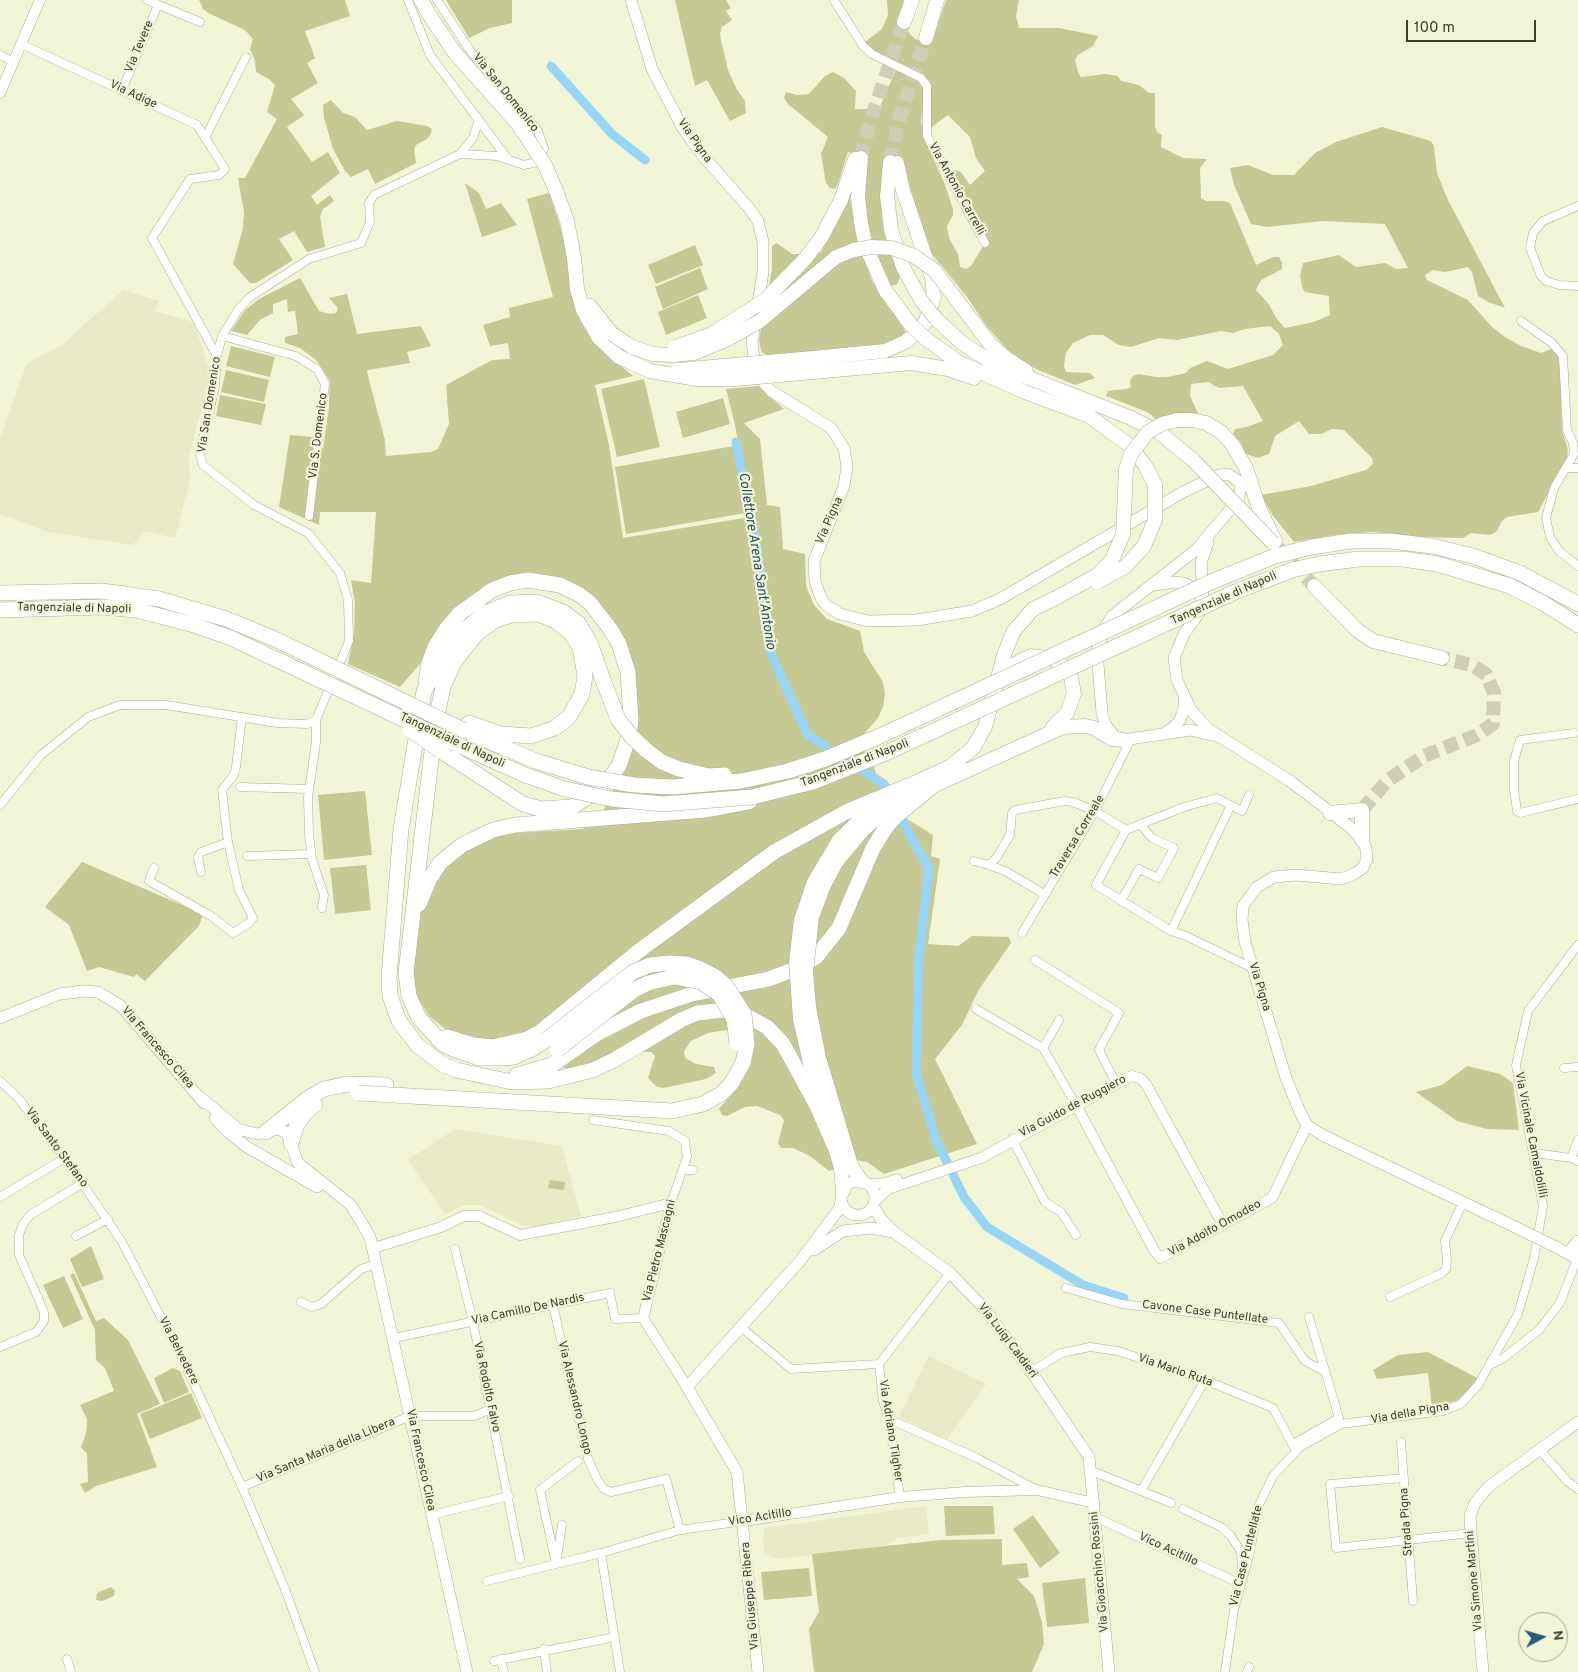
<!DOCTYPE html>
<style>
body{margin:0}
#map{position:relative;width:1578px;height:1672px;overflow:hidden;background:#f2f4d6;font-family:Overpass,sans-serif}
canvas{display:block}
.north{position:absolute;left:1518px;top:1612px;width:50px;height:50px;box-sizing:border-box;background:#f2f4d6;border:1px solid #a9ab94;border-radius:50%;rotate:84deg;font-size:14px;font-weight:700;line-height:20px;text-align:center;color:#3c3d31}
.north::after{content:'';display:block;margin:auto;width:18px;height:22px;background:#265e78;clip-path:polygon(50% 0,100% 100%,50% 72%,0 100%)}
.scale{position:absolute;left:1406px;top:20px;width:130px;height:22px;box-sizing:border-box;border:2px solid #3c3d31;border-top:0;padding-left:6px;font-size:15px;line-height:18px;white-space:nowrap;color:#3c3d31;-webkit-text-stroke:4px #f2f4d6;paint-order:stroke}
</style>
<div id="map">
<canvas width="1578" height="1672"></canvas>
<div class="north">N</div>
<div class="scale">100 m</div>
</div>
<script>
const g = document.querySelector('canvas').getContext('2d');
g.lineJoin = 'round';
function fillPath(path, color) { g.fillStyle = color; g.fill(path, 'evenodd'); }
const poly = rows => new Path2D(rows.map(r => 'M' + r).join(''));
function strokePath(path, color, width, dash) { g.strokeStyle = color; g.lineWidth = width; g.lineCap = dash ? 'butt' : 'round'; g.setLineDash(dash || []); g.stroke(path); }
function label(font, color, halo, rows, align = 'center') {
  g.font = font + ' Overpass,sans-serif'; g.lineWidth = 4.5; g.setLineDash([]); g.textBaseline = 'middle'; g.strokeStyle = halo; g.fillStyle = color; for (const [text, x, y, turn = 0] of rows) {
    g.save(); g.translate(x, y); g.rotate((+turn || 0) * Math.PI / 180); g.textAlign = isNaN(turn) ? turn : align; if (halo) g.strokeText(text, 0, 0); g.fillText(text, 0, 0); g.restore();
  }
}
const built = poly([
 [123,290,159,301,155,311,194,322,211,375,189,455,190,480,175,538,145,531,133,545,48,532,0,514,0,438,27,363,63,344],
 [455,1129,562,1146,581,1216,536,1227,521,1225,480,1205,465,1205,445,1214,408,1160],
 [929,1356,986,1384,947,1439,899,1417],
 [926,1506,929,1534,898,1538,887,1545,843,1552,777,1559,765,1554,763,1544,764,1528]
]);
const green = poly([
 [199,0,345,0,350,16,305,31,315,58,307,63,318,83,291,99,304,115,287,127,312,162,328,152,340,173,311,196,317,205,330,195,334,201,323,209,320,217,325,247,307,252,294,231,279,239,293,260,256,283,250,283,233,264,243,228,244,212,238,178,245,178,277,119,267,112,275,85,269,79,256,72,255,61,250,49,253,39,245,30,208,13,203,9],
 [446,0,512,0,512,23,490,28,469,38],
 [675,0,726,0,731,8,726,11,732,20,722,27,720,33,721,40,728,70,736,88,745,101,746,113,730,121,707,80,695,86],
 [887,0,904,0,900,11,901,24,914,38,920,41,930,40,934,36,946,0,1019,0,1016,16,1019,28,1059,28,1098,36,1093,46,1078,55,1075,60,1078,72,1081,77,1105,74,1118,76,1121,81,1139,85,1149,93,1155,93,1155,126,1157,132,1162,135,1161,147,1183,158,1207,159,1200,168,1201,198,1206,201,1224,201,1230,203,1256,265,1273,257,1279,257,1282,263,1282,269,1261,280,1256,290,1268,303,1277,319,1285,328,1314,322,1330,315,1329,296,1305,292,1302,287,1300,275,1303,263,1339,255,1356,267,1385,263,1396,269,1408,268,1385,224,1323,221,1267,227,1251,224,1234,185,1230,168,1248,165,1273,175,1294,175,1315,153,1336,142,1382,127,1431,141,1434,146,1437,173,1448,200,1505,308,1488,302,1478,296,1472,272,1468,267,1445,272,1433,270,1425,275,1427,280,1468,300,1492,327,1505,337,1521,346,1541,353,1554,348,1560,358,1562,430,1568,450,1567,459,1538,512,1507,517,1502,521,1496,532,1490,535,1471,533,1463,538,1414,537,1373,532,1334,535,1294,542,1273,516,1261,495,1311,486,1366,470,1373,464,1372,458,1344,430,1332,429,1321,434,1309,434,1299,421,1275,436,1269,454,1258,458,1246,454,1241,443,1233,434,1235,429,1247,427,1263,421,1243,386,1219,388,1208,382,1191,384,1190,396,1198,413,1156,419,1147,412,1106,396,1108,391,1126,389,1131,387,1130,381,1133,376,1138,374,1156,377,1168,377,1186,373,1190,368,1207,361,1228,369,1273,355,1283,345,1279,334,1270,326,1245,329,1233,333,1221,331,1177,340,1159,338,1131,347,1119,345,1103,335,1090,335,1073,343,1066,353,1064,366,1066,372,1090,373,1095,378,1075,385,1036,369,1009,351,987,327,967,297,932,254,915,208,884,161,881,196,883,226,900,278,897,284,892,286,886,279,870,239,866,220,864,180,867,158,848,152,838,184,835,189,830,188,826,183,821,154,828,137,788,104,784,98,786,92,797,95,809,94,825,76,833,72,844,78,856,91,855,109,879,109,896,70,919,82,923,87,924,93,921,122,925,140,944,182,953,209,953,215,947,226,949,238,958,254,960,267,966,269,971,266,982,248,986,235,979,218,953,176,955,170,961,172,970,185,985,171,976,158,970,137,948,115,929,129,930,82,922,73,877,53,865,42,882,29,888,15],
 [331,100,343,113,355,117,367,130,397,121,427,126,432,129,430,135,427,139,416,145,414,150,416,163,375,184,368,169,351,177,345,171,333,149,324,118,323,105],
 [465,183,479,193,486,209,501,203,517,225,482,237],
 [549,193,564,238,574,306,582,324,594,343,633,376,595,385,609,445,623,538,744,518,750,513,735,425,726,389,758,386,784,409,744,423,760,439,767,505,780,507,783,549,805,554,806,586,814,605,827,619,860,631,864,652,883,682,885,694,883,707,878,718,863,735,881,788,907,819,933,835,931,856,940,859,928,944,958,946,972,936,1009,937,1011,943,978,991,962,1025,935,1059,977,1144,884,1174,867,1162,855,1160,829,1171,810,1156,793,1148,781,1148,778,1143,784,1120,780,1115,757,1106,745,1107,727,1116,722,1115,719,1109,739,1086,753,1049,752,1031,726,1030,708,1033,691,1041,684,1051,685,1058,696,1064,714,1067,716,1073,706,1079,663,1088,657,1087,648,1078,655,1056,651,1052,645,1052,630,1045,600,1061,574,1068,563,1068,545,1020,534,1029,499,1041,473,1039,450,1033,429,1016,414,992,410,965,416,926,428,891,448,861,472,844,498,834,583,829,602,813,624,768,623,644,570,585,489,584,400,687,348,664,354,633,355,603,351,580,371,583,376,512,320,512,319,525,279,507,290,435,313,437,313,447,323,449,329,407,330,381,316,360,300,348,285,343,285,337,298,334,295,311,288,312,287,299,273,304,273,313,260,320,247,335,231,331,245,310,259,299,300,278,319,311,330,314,336,313,338,308,329,298,347,294,357,334,421,326,431,346,407,352,410,363,368,370,367,372,385,440,386,456,431,452,438,449,449,424,446,385,492,360,510,359,508,343,490,346,483,325,510,317,509,308,553,297,527,199],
 [849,193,856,233,872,281,906,332,891,343,876,346,771,358,766,355,761,351,759,340,772,269,772,246,777,243,792,254,817,254,821,252],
 [695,245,703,265,656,284,648,265],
 [700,268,708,289,663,309,655,287],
 [698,295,707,318,666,335,658,312],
 [231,346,275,357,270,377,226,366],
 [226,370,269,380,264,402,221,392],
 [644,379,660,447,617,457,601,389],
 [220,395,266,404,261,425,216,416],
 [723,398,730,424,683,438,676,412],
 [734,446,745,513,626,534,615,467],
 [365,791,372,855,324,860,318,795],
 [82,862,203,914,199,926,145,981,136,974,134,977,99,967,87,971,69,925,45,907],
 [366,865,371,910,335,914,330,868],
 [1467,1066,1500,1074,1513,1083,1519,1130,1487,1129,1457,1121,1416,1092,1442,1085],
 [550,1180,565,1182,564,1190,548,1188],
 [91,1246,104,1279,82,1287,70,1259],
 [74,1273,96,1321,104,1318,128,1340,160,1404,137,1414,157,1467,96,1486,85,1493,80,1484,88,1482,87,1454,81,1447,86,1433,87,1419,80,1405,114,1391,105,1368,96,1360,95,1330,70,1275],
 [64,1276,83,1319,63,1328,43,1285],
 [1428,1352,1479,1379,1458,1400,1432,1408,1428,1373,1377,1379,1373,1370,1398,1355],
 [173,1368,180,1371,189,1392,164,1403,154,1378],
 [191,1393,202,1418,150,1439,140,1414],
 [944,1506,993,1506,995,1534,946,1536],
 [1033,1515,1060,1553,1040,1568,1013,1529],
 [1002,1539,1002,1565,1027,1563,1029,1577,1017,1579,1034,1596,1042,1622,1044,1644,1032,1672,814,1672,809,1629,819,1612,812,1554,941,1540],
 [809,1568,812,1596,764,1600,761,1572],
 [1085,1578,1089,1623,1047,1627,1042,1583],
 [111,1587,115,1591,114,1596,102,1601,96,1600,97,1593]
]);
const canal = poly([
 [551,66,612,134,645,160],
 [736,442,756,542,772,656,808,735,884,784,890,797],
 [897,811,929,869,919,956,916,1073,937,1142,964,1197,987,1227,1083,1285,1124,1298]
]);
const trunkTunnel = poly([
 [861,158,869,125,904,22],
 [890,162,900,117,926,38],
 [1277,547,1314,586],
 [1362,810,1387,781,1424,756,1477,735,1493,724,1494,693,1486,674,1471,665,1442,658]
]);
const minor = poly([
 [147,0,200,22],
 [408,0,430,55,507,158],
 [437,0,471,52,538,131,544,148,537,162,524,165,497,156,460,154],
 [834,0,863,46,872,54,921,78,927,86,927,136,985,243],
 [21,44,197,125,225,169,219,175,190,179,152,238,217,356],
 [0,55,14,62],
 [122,90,158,5],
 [205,138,246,57],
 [1578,206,1543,221,1533,233,1530,248,1541,276,1546,281,1559,285,1578,286],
 [1521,321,1552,343,1563,356,1567,430,1573,443,1574,454,1554,488,1546,518,1550,537,1559,551,1578,566],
 [222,336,296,356,318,370,325,384,309,516],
 [1568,468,1578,468],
 [316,720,316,742,308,797,309,835,312,859,324,895,322,908],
 [1574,733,1520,740,1514,761,1514,789,1517,811,1520,813,1578,799],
 [240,787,309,789],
 [0,805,41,755,88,717,120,705,166,705,278,723,307,724,316,720,349,641,348,600,340,573,308,533,254,505,203,465,200,455,202,444,215,386,217,356,222,336,238,310,250,297,309,259,361,243,370,222,369,203,374,195,460,154,473,138,478,122],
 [1126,830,1096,885,1171,931,1186,936,1254,969],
 [247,856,311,854],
 [974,861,989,865,997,857,1010,835,1012,813,1015,810,1065,801,1073,802,1095,811,1126,830,1184,807,1217,798,1242,811,1249,795],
 [989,865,1005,871,1044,894],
 [154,868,149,881,211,916,233,933,249,923,253,918,239,890,228,842],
 [201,872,198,857,201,852,228,842,222,790,234,775,236,767,242,717],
 [1121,901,1139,869,1158,878,1174,848,1152,838,1140,824],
 [1171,931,1231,805],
 [1022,933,1095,811,1131,739],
 [1035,960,1119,1013,1099,1050,1116,1083],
 [976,1009,1043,1048,1076,1105],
 [1043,1048,1059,1020],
 [1564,1068,1578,1067],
 [0,1081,18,1098,65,1158,122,1242,181,1356,242,1487,285,1589,315,1672],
 [593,1120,669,1131,685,1141,687,1157,671,1203],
 [1012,1139,1045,1202,1061,1212,1076,1235],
 [1534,1153,1571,1158,1578,1161],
 [1571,1158,1578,1140],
 [684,1170,693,1170],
 [0,1197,65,1158],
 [76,1236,108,1219],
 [455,1249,473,1322,520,1559],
 [1066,1288,1122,1304,1279,1323,1305,1361,1324,1371],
 [1390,1297,1442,1273,1446,1269,1447,1260,1445,1241,1463,1202],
 [301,1302,312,1307,321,1304,361,1269,377,1264],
 [553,1305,588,1459,597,1479,604,1489,611,1492,666,1479,680,1530],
 [742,1328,791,1369,879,1364],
 [394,1338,610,1293,615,1319,643,1318],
 [0,1347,36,1332,44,1321,44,1313,38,1298,19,1255,19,1235,23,1224,30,1215,83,1183],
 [879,1364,883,1401,889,1419,900,1497],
 [879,1364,950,1273],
 [1492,1364,1502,1359,1539,1330,1560,1303,1577,1259],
 [1031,1372,1061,1353,1090,1347,1118,1351,1205,1380,1273,1408,1296,1451],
 [889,1419,977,1458,1037,1490],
 [1401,1442,1413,1601],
 [1293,1444,1339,1418,1309,1317],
 [1540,1450,1568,1482,1578,1489],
 [1092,1471,1171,1503],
 [1404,1478,1330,1484,1336,1548,1471,1533],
 [242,1487,410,1416,474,1416,491,1409],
 [1141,1491,1205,1380],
 [1183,1509,1221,1527,1231,1536,1241,1552,1242,1575],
 [432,1515,509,1496],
 [1095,1517,1241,1584],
 [601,1553,620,1672],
 [557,1557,562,1525],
 [556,1564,540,1490,578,1461],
 [487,1581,601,1553,680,1530,744,1521],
 [544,1649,547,1672],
 [67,1659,71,1672],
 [501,1659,504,1672],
 [494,1661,615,1637],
 [1225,1672,1234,1610,1250,1552,1258,1507,1273,1476,1300,1447,1341,1424,1443,1411,1461,1404,1478,1385,1518,1314,1534,1258,1543,1206,1516,1065,1528,1011,1578,945],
 [1247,1672,1249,1667]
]);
const tertiary = poly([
 [0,93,40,0],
 [1076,1105,1154,1250,1160,1258,1272,1198,1307,1125],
 [867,1184,886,1183,897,1179],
 [875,1201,888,1189,981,1158,1131,1076,1140,1078,1146,1084,1223,1225],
 [374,1248,441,1227,464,1216,479,1216,520,1235,615,1217,671,1203,643,1318,687,1387],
 [744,1521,900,1497,965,1492,1037,1490,1094,1503]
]);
const secondary = poly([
 [631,0,652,69,682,127,703,156,749,208,758,221,763,242,763,272,752,341,754,359,761,379,771,391,831,428,844,448,847,467,844,486,814,561,815,581,821,598,826,605,840,614,868,621,917,620,972,611,1000,599,1185,491,1219,475,1228,474,1240,482,1241,488,1238,500,1197,549,1112,616,1103,631,1097,652,1102,713,1105,724,1115,737,1123,740,1190,730,1220,737],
 [1208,542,1201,563,1203,597,1201,610,1184,634,1174,658,1177,680,1191,710,1208,729,1290,781,1351,828,1362,840,1366,848,1367,859,1363,868,1354,874,1341,879,1296,875,1274,877,1257,887,1243,906,1242,920,1245,942,1286,1078,1300,1112,1307,1125,1322,1135,1513,1226],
 [1155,585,1174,582,1183,583,1194,588,1199,595],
 [1166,732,1173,728,1180,720,1184,708,1184,698],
 [0,1018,60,994,84,991,98,992,121,1006,204,1103],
 [200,1097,238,1129,257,1134,278,1129,287,1133,298,1163,351,1205,370,1237,467,1672],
 [215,1118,228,1132,247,1147,317,1187],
 '841 1198a17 17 0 1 1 34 0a17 17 0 1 1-34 0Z',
 [873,1206,881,1219,895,1233,950,1273,984,1308,1028,1367,1089,1457,1109,1672],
 [1556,1247,1578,1259],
 [814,1250,843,1231,871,1228,893,1232],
 [1574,1257,1572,1248,1578,1241],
 [758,1672,737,1472,687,1387,800,1261,839,1209,841,1202],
 [1483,1672,1471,1533,1470,1516,1475,1503,1488,1487,1578,1422]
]);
const trunk = poly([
 [421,0,430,16,455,53,518,124],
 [904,22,912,0],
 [926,38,937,0],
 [861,158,858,197,861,223,866,247,885,290,911,325],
 [890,162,887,196,891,230,903,267,921,300],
 [841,200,855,159],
 [574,258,577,289,583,310,599,338,619,357],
 [950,291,990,344,1006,358,1026,371],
 [590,306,612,334],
 [936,319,962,343,996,365,1131,418,1159,432,1193,460],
 [925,338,958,362,1025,392,1089,416,1129,445,1145,465,1155,485],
 [813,358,885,351,907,341,925,323,934,298,932,277,903,190,897,163],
 [814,372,911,363,948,369,974,378],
 [1177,420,1192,420,1206,423,1221,432,1232,444,1246,468,1259,508,1275,541],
 [1314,586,1357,630,1373,641,1442,658],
 [1001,680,1013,665,1031,656,1053,659,1063,666,1071,677,1074,694,1067,713,1052,728],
 [1330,813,1362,810,1362,840],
 [814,882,839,840,868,812,908,786,951,766,973,748,985,727,1004,655,1013,632,1033,609,1056,598],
 [823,887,837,861,863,830,885,811,911,796,1063,727,1085,726,1094,728,1112,739,1123,740],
 [819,1058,851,1165,861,1181],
 [810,1063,824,1111],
 [831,1134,841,1168,843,1191]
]);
const motorway = poly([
 [1275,556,1312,547,1350,541,1391,541,1432,546,1473,556,1520,573,1578,604],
 [1292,570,1319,564,1359,559,1403,559,1438,564,1510,586,1543,603,1578,625],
 [0,593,102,591,159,599],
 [0,610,103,607,136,610,156,615],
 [603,680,590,643,579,624,563,612,537,602,510,603,485,613,462,632,443,658,424,691,401,829,389,977,390,996,399,1021,417,1045,442,1064,456,1070,512,1082,548,1081,593,1070,614,1060,681,1020,697,1013,725,1010,741,1013,767,1027,783,1044,817,1106,834,1145],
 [426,682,429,663,435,647,447,628,460,613,492,590,510,583,528,580,560,585,580,595,590,603,611,630,619,644,628,672,631,720,629,736,619,766,602,788,572,807,541,809,523,804,441,751],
 [469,723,501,734,531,736,555,728,569,717,582,694,585,676,580,647,570,632,556,621,539,614,511,615,494,621,477,633,454,662,443,687,435,725,406,973,409,996,419,1018,443,1044,453,1049,479,1058,504,1058,514,1057,532,1049,546,1040],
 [472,734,536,761,588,777],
 [456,744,525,775,565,789],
 [419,904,429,880,440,863,462,845,493,830,515,825,706,810,749,802],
 [447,1037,473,1045,493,1047,527,1039,540,1032,640,950,774,852,846,812,908,786],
 [517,1075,552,1065,596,1034,641,1011,692,994,769,979,795,969,816,957,839,928,873,848,887,826,895,817,934,785],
 [585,1106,672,1111,703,1104,721,1094,731,1084,743,1063,747,1044],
 [266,1132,307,1099,324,1089,347,1084,386,1085],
 [291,1143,297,1124,306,1112,315,1105]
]);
const secondaryBridge = poly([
 [1513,1226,1556,1247]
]);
const trunkBridge = poly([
 [518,124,545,165,557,193,567,221,574,258],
 [921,300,936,319],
 [911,325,925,338],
 [612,334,632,347,653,354,673,355,694,353,728,339,760,321,836,257,854,250,871,247,892,248,914,256,934,270,950,291],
 [675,347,712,334,765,300,805,259,821,238,841,200],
 [619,357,650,371,697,379,735,379,814,372],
 [678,370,813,358],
 [1193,460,1273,543],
 [1097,582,1125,567,1144,546,1155,520,1155,485],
 [1056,598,1099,574,1112,560,1123,534,1126,469,1131,454,1148,432,1162,424,1177,420],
 [819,1058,809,1007,806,972,812,917,823,887],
 [810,1063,800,1019,796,962,801,920,814,882]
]);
const motorwayBridge = poly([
 [159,599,226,619,275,639,463,730],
 [156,615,194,625,231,638,456,744],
 [603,680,618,719,632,737,647,751,662,762,679,769,709,776,724,775],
 [410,730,441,751],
 [588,777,634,785,672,787,741,781,788,771,825,759,880,736,1211,582,1275,556],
 [565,789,611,799,663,804,752,797,813,782,888,752,1235,592,1292,570],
 [546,1040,633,972,650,965,669,963,687,964,701,969,716,977,727,987,744,1014,747,1044],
 [557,1050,634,990,648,983,674,977,701,982,719,994,734,1019,737,1043],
 [358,1093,585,1106]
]);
const streetNames = [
 ["Via Tevere",140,47,-67],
 ["Via San Domenico",505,93,51],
 ["Via Adige",133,95,25],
 ["Via Pigna",694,141,55],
 ["Via Antonio Carrelli",956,189,61],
 ["Via San Domenico",210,405,-81],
 ["Via S. Domenico",319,436,-83],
 ["Via Pigna",830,521,-66],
 ["Tangenziale di Napoli",1224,599,-24],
 ["Tangenziale di Napoli",74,609,1],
 ["Tangenziale di Napoli",452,741,25],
 ["Tangenziale di Napoli",855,764,-21],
 ["Traversa Correale",1078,837,-59],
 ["Via Pigna",1259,987,73],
 ["Via Francesco Cilea",157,1048,49],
 ["Via Guido de Ruggiero",1073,1107,-28],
 ["Via Vicinale Camaldolilli",1530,1135,79],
 ["Via Santo Stefano",56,1148,53],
 ["Via Adolfo Omodeo",1215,1229,-29],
 ["Via Pietro Mascagni",660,1251,-76],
 ["Via Camillo De Nardis",528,1310,-12],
 ["Cavone Case Puntellate",1205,1313,7],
 ["Via Luigi Caldieri",1007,1341,53],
 ["Via Belvedere",178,1351,63],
 ["Via Mario Ruta",1175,1371,19],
 ["Via Rodolfo Falvo",486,1387,78],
 ["Via Alessandro Longo",574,1398,77],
 ["Via della Pigna",1410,1414,-10],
 ["Via Adriano Tilgher",890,1431,81],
 ["Via Santa Maria della Libera",326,1451,-23],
 ["Via Francesco Cilea",420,1460,78],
 ["Vico Acitillo",760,1518,-9],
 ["Strada Pigna",1407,1522,-94],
 ["Vico Acitillo",1168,1550,25],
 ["Via Case Puntellate",1247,1556,-76],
 ["Via Gioacchino Rossini",1100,1572,-95],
 ["Via Simone Martini",1475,1581,-95],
 ["Via Giuseppe Ribera",751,1596,-95]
];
const waterNames = [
 ["Collettore Arena Sant'Antonio",756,561,81]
];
fillPath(built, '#e8eac5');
fillPath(green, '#c6c993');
strokePath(canal, '#97d6f8', 9);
strokePath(trunkTunnel, '#cecfb5', 14, [14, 7]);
strokePath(minor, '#acae92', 9);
strokePath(tertiary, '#acae92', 11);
strokePath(secondary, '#acae92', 12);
strokePath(trunk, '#acae92', 15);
strokePath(motorway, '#acae92', 16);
strokePath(minor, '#fff', 8);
strokePath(tertiary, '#fff', 10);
strokePath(secondary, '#fff', 11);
strokePath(trunk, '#fff', 14);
strokePath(motorway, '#fff', 15);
strokePath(secondaryBridge, '#acae92', 12, []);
strokePath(trunkBridge, '#acae92', 15, []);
strokePath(motorwayBridge, '#acae92', 16, []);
strokePath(secondaryBridge, '#fff', 11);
strokePath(trunkBridge, '#fff', 14);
strokePath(motorwayBridge, '#fff', 15);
label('12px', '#3c3d31', '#f2f4d6', streetNames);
label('italic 14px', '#1e5068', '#f2f4d6', waterNames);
</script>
